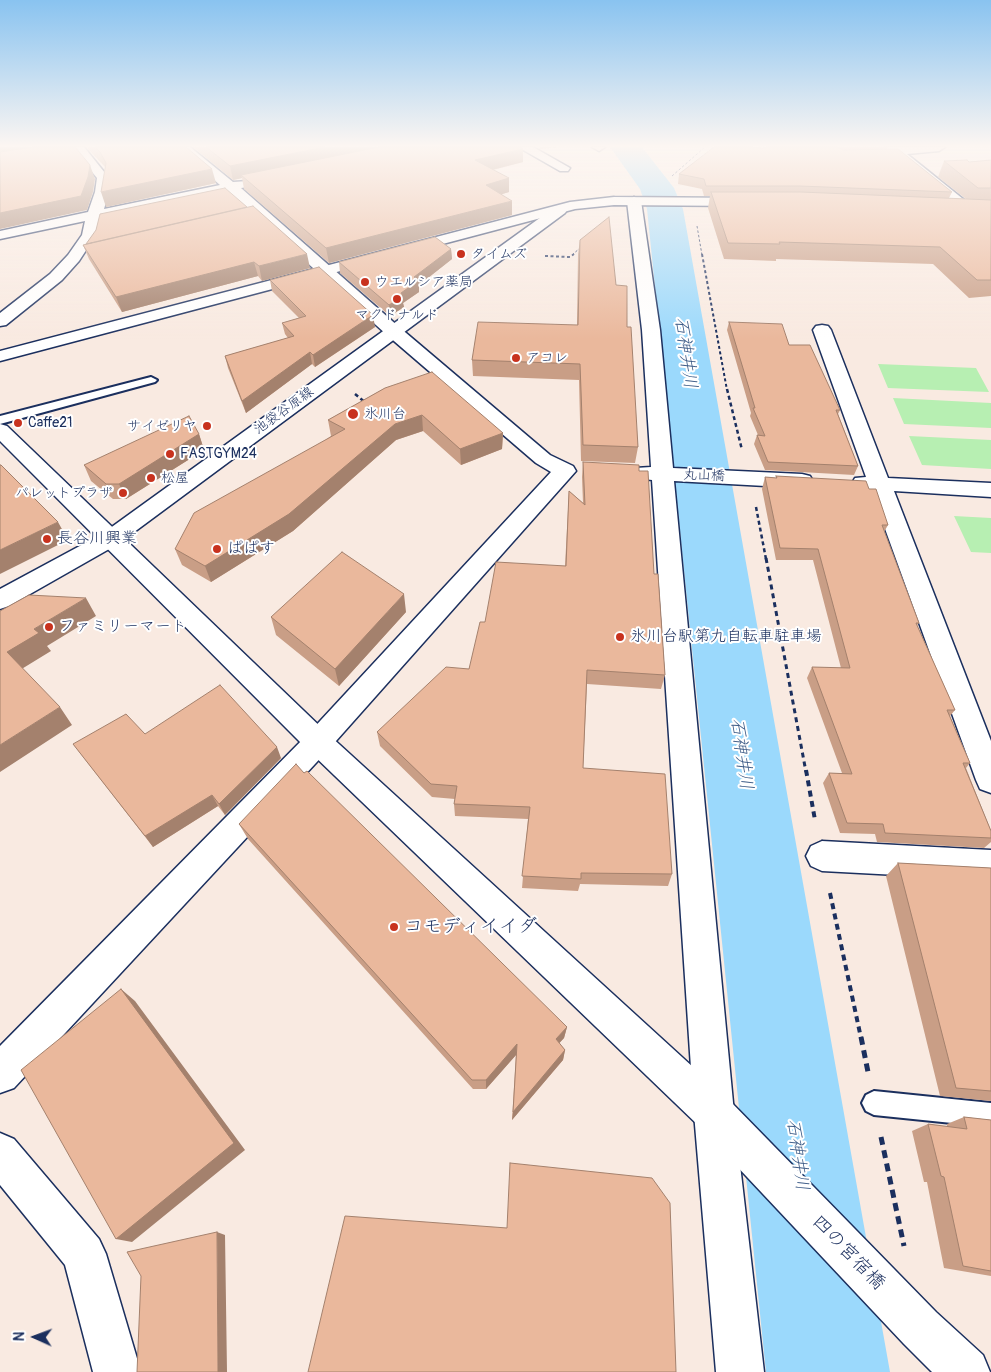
<!DOCTYPE html>
<meta charset="utf-8">
<style>
body{margin:0}
#map{position:relative;width:991px;height:1372px;overflow:hidden;background:#f9eae1;font-family:Pangolin,sans-serif}
canvas{display:block}
.north{position:absolute;left:10px;top:1312px;width:50px;height:50px;-webkit-text-stroke:4px #fff;paint-order:stroke;rotate:272deg;font-size:14px;font-weight:700;line-height:20px;text-align:center;color:#1b2f5e}
.north::after{content:'';display:block;margin:auto;width:18px;height:22px;background:#1b2f5e;clip-path:polygon(50% 0,100% 100%,50% 72%,0 100%)}
</style>
<div id="map">
<canvas width="991" height="1372"></canvas>
<div class="north">N</div>
</div>
<script>
const g = document.querySelector('canvas').getContext('2d');
g.lineJoin = 'round';
function fillPath(path, color) { g.fillStyle = color; g.fill(path, 'evenodd'); }
const poly = rows => new Path2D(rows.map(r => 'M' + r).join(''));
function strokePath(path, color, width, dash) { g.strokeStyle = color; g.lineWidth = width; g.lineCap = dash ? 'butt' : 'round'; g.setLineDash(dash || []); g.stroke(path); }
function label(font, color, halo, rows, align = 'center') {
  g.font = font + ' Pangolin,"Klee One",sans-serif'; g.lineWidth = 4; g.setLineDash([]); g.textBaseline = 'middle'; g.strokeStyle = halo; g.fillStyle = color; for (const [text, x, y, turn = 0] of rows) {
    g.save(); g.translate(x, y); g.rotate((+turn || 0) * Math.PI / 180); g.textAlign = isNaN(turn) ? turn : align; if (halo) g.strokeText(text, 0, 0); g.fillText(text, 0, 0); g.restore();
  }
}
const green = poly([
 [878,364,976,368,989,392,888,388],
 [893,398,991,403,991,428,904,424],
 [909,436,991,440,991,469,922,465],
 [954,516,991,518,991,553,971,552]
]);
const river = poly([
 [610,147,642,147,674,188,683,209,890,1372,766,1372,647,209,640,189,610,147]
]);
const pathFar5 = poly([
 [672,176,705,147],
 [697,226,702,255],
 [572,255,580,248]
]);
const pathFar4 = poly([
 [702,254,727,390],
 [545,256,570,257,574,254]
]);
const pathFar3 = poly([
 [727,389,742,450],
 [355,394,366,403],
 [756,507,766,559]
]);
const pathFar2 = poly([
 [766,558,806,772]
]);
const pathFar1 = poly([
 [806,770,815,820],
 [830,893,861,1038]
]);
const path = poly([
 [861,1037,868,1072],
 [881,1137,904,1246]
]);
const service = poly([
 [151,377,157,380,155,382,0,424,0,416,151,377],
 [874,1091,991,1103,991,1127,874,1115,866,1111,862,1103,866,1095,874,1091]
]);
const minor = poly([
 [72,147,84,147,109,178,109,192,104,209,220,185,177,147,190,147,233,182,248,181,250,184,248,187,241,188,399,327,550,455,573,466,576,471,328,750,14,1088,0,1093,0,1046,308,734,551,472,536,463,387,335,228,191,100,218,96,235,79,261,62,280,6,325,0,326,0,313,50,274,68,255,82,235,85,221,0,239,0,231,88,212,95,192,97,178,72,147],
 [518,147,533,147,570,168,568,171,560,171,518,147],
 [592,147,605,147,599,151,592,147],
 [885,147,945,147,939,151,907,154,973,207,975,210,973,213,963,213,885,147],
 [634,197,641,201,660,330,673,468,802,474,810,476,813,481,810,486,802,488,674,481,734,1113,764,1372,716,1372,694,1113,652,480,635,478,632,473,635,468,651,467,642,330,627,201,634,197],
 [822,325,828,326,831,330,888,478,991,483,991,497,894,491,991,741,991,793,980,789,976,780,871,490,855,488,852,483,855,478,866,477,813,330,816,326,822,325],
 [822,841,991,850,991,880,822,871,811,866,806,856,811,846,822,841],
 [0,1133,14,1139,99,1239,106,1254,141,1372,93,1372,65,1265,0,1185,0,1133]
]);
const tertiary = poly([
 [614,197,746,198,753,202,746,206,614,205,575,209,0,361,0,351,570,202,614,197],
 [0,424,7,426,328,734,728,1099,936,1312,983,1355,990,1372,932,1372,904,1344,700,1127,308,750,0,441,0,424]
]);
const secondary = poly([
 [560,206,565,207,567,210,565,213,118,544,9,606,0,609,0,589,102,534,555,207,560,206]
]);
const wall = poly([
 [88,147,186,147,216,183,106,207,105,167,88,149],
 [193,147,520,147,523,149,523,162,493,170,509,178,509,192,502,194,512,215,329,263,244,189,242,178,233,180],
 [763,147,888,147,887,149,952,192,949,198,966,199,938,177,944,161,969,162,991,160,991,296,969,298,933,264,776,259,776,261,724,259,708,208,710,196,704,196,702,189,678,184,679,174,765,147],
 [580,240,616,285,627,327,638,447,635,463,581,461,579,380,473,376,472,360,577,325,578,254],
 [83,245,87,245,310,268,262,281,258,276,122,312,89,259],
 [451,249,452,259,419,285,419,292,403,303,404,307,390,316,340,273,339,262],
 [270,280,375,327,315,367,312,364,246,413,228,368,225,356,288,338,285,334,282,323,299,318,272,291],
 [729,322,789,345,840,410,838,414,858,466,854,475,765,470,754,444,757,435,758,435,750,416,751,413,727,330],
 [385,388,503,433,502,449,461,465,423,431,396,440,293,531,211,582,182,565,175,549,331,436,328,420],
 [199,434,204,450,126,499,113,499,91,481,84,465],
 [583,462,639,471,654,574,665,675,661,689,587,684,583,768,672,874,668,886,580,884,578,891,522,888,528,819,455,816,454,804,455,799,432,797,380,746,377,732,469,669,485,622,565,566,569,491,583,503,582,477],
 [776,476,869,489,888,525,884,532,919,623,917,625,955,710,950,716,970,763,966,768,991,831,991,842,984,848,877,842,875,834,840,833,823,783,829,773,842,773,807,678,812,667,841,668,813,560,776,560,762,489,765,477,776,478],
 [406,612,339,686,276,635,271,617],
 [73,744,281,758,225,815,218,806,153,847],
 [239,824,567,1027,564,1038,559,1043,565,1050,563,1060,512,1120,516,1055,486,1089,473,1089,248,839],
 [898,863,991,868,991,1101,940,1096,886,876],
 [964,1117,991,1120,991,1276,944,1268,927,1182,924,1182,912,1131,928,1124,947,1127,947,1124]
]);
const shadedWall = poly([
 [0,147,51,147,0,155],
 [325,147,391,147,241,175,242,178,233,180,230,166],
 [540,147,559,147,539,149],
 [523,149,523,162,475,174,475,160],
 [90,165,95,179,93,192,87,210,0,229,0,213],
 [212,169,216,183,106,207,101,192],
 [509,178,509,192,486,199,486,185],
 [512,201,512,215,329,263,326,248],
 [451,249,452,259,419,285,419,292,403,303,404,307,390,316,389,305,401,293,414,277],
 [307,254,310,268,262,281,259,266],
 [254,262,258,276,122,312,116,297],
 [373,315,375,327,315,367,313,355],
 [310,352,312,364,246,413,242,401],
 [422,415,423,431,396,440,293,531,211,582,205,566,395,424],
 [503,433,502,449,461,465,460,449],
 [199,434,204,450,126,499,119,484],
 [58,522,68,540,0,574,0,550],
 [404,594,406,612,339,686,335,669],
 [86,598,96,616,47,646,51,651,20,670,7,652,34,629],
 [60,707,72,725,0,772,0,745],
 [277,747,281,758,225,815,219,804],
 [212,795,218,806,153,847,145,836],
 [121,989,135,1001,245,1150,132,1242,116,1239],
 [567,1027,564,1038,553,1050,556,1039],
 [517,1044,516,1055,486,1089,486,1080],
 [565,1050,563,1060,512,1120,513,1112],
 [217,1232,225,1235,227,1372,218,1372]
]);
const building = poly([
 [33,147,75,147,90,165,88,177,81,196,0,213,0,152,33,147],
 [95,147,186,147,212,169,101,192,106,163,100,152,95,147],
 [206,147,325,147,230,166,206,147],
 [379,147,520,147,523,149,475,160,509,178,486,185,512,201,326,248,241,175,379,147],
 [714,147,753,147,763,148,766,147,838,147,839,148,844,150,898,149,952,192,800,186,706,186,704,179,679,174,714,147],
 [967,160,969,162,991,160,991,188,978,188,944,161,967,160],
 [225,188,247,207,86,244,96,230,100,214,225,188],
 [711,192,801,192,991,200,991,280,977,280,940,247,779,242,780,244,728,243,711,192],
 [253,206,307,254,259,266,254,262,116,297,83,245,253,206],
 [609,217,616,285,627,286,627,327,631,327,638,447,583,445,580,364,472,360,478,322,578,325,580,240,609,217],
 [435,237,451,249,414,277,418,281,401,293,403,296,389,305,339,262,435,237],
 [319,267,373,315,313,355,310,352,242,401,225,356,294,336,282,323,306,316,270,280,319,267],
 [729,322,782,324,789,345,810,345,840,410,836,410,858,466,768,462,757,435,765,436,753,408,755,408,729,322],
 [432,372,503,433,460,449,422,415,395,424,289,514,205,566,175,549,194,513,345,429,328,420,385,388,432,372],
 [189,416,199,434,119,484,106,484,84,465,189,416],
 [583,462,639,465,639,471,648,471,654,574,658,574,665,675,587,670,583,768,665,774,672,874,581,873,581,879,522,876,530,807,454,804,457,786,431,784,377,732,446,667,469,669,480,622,485,622,496,562,566,566,569,491,585,505,583,462],
 [0,465,1,465,58,522,0,550,0,465],
 [776,476,866,481,869,489,876,489,888,525,882,525,919,623,916,623,955,710,947,710,970,763,963,763,991,831,991,838,885,833,883,824,847,823,829,773,852,774,812,667,850,668,818,549,780,548,765,477,777,478,776,476],
 [342,552,404,594,335,669,271,617,342,552],
 [29,595,86,598,34,629,39,633,7,652,60,707,0,745,0,611,29,595],
 [220,685,277,747,219,804,212,795,145,836,73,744,126,714,145,734,220,685],
 [296,764,304,773,307,771,567,1027,556,1039,565,1050,513,1112,517,1044,486,1080,472,1080,239,824,296,764],
 [898,863,991,868,991,1091,956,1088,898,863],
 [121,989,234,1143,116,1239,21,1070,121,989],
 [964,1117,991,1120,991,1271,963,1266,944,1177,941,1176,928,1124,967,1129,964,1117],
 [510,1163,652,1178,670,1203,676,1372,308,1372,345,1216,507,1228,510,1163],
 [217,1232,218,1372,137,1372,141,1276,127,1252,217,1232]
]);
const markers = [
 [461,254,5,"#c8321e"],
 [365,282,5,"#c8321e"],
 [397,299,5,"#c8321e"],
 [516,358,5,"#c8321e"],
 [353,414,6,"#c8321e"],
 [18,423,5,"#c8321e"],
 [207,426,5,"#c8321e"],
 [170,454,5,"#c8321e"],
 [151,478,5,"#c8321e"],
 [123,493,5,"#c8321e"],
 [47,539,5,"#c8321e"],
 [217,549,5,"#c8321e"],
 [49,627,5,"#c8321e"],
 [620,637,5,"#c8321e"],
 [394,927,5,"#c8321e"]
];
const farPoinames = [
 ["タイムズ",471,254],
 ["ウエルシア薬局",375,282],
 ["マクドナルド",397,315,"center"],
 ["アコレ",526,358],
 ["氷川台",364,414],
 ["Caffe21",28,423],
 ["サイゼリヤ",197,426,"right"],
 ["FASTGYM24",180,454],
 ["松屋",161,478],
 ["パレットプラザ",113,493,"right"]
];
const farStreetnames = [
 ["池袋谷原線",284,411,-36],
 ["丸山橋",704,476,2]
];
const poiNames = [
 ["長谷川興業",57,539],
 ["ぱぱす",227,549],
 ["ファミリーマート",59,627],
 ["氷川台駅第九自転車駐車場",630,637]
];
const waterNames = [
 ["石神井川",685,353,82],
 ["石神井川",741,754,82],
 ["石神井川",797,1155,82]
];
const nearPoinames = [
 ["コモディイイダ",404,927]
];
const nearStreetnames = [
 ["四の宮宿橋",848,1253,46]
];
fillPath(green, '#b7efb2');
fillPath(river, '#9bd9fc');
strokePath(service, '#1b2f5e', 4);
strokePath(minor, '#1b2f5e', 3);
strokePath(tertiary, '#1b2f5e', 3);
strokePath(secondary, '#1b2f5e', 3);
strokePath(pathFar5, '#1b2f5e', 1, [2.5, 2]);
strokePath(pathFar4, '#1b2f5e', 2, [3, 2.5]);
strokePath(pathFar3, '#1b2f5e', 2.5, [4, 3]);
strokePath(pathFar2, '#1b2f5e', 3, [5, 4]);
strokePath(pathFar1, '#1b2f5e', 4, [6, 4.5]);
strokePath(path, '#1b2f5e', 5, [8, 5.5]);
fillPath(service, '#fff');
fillPath(minor, '#fff');
fillPath(tertiary, '#fff');
fillPath(secondary, '#fff');
fillPath(wall, '#c99e86');
fillPath(shadedWall, '#a4816d');
fillPath(building, '#eab89c');
strokePath(building, '#a4816d', 1);
const sky = g.createLinearGradient(0, 0, 0, 339);
sky.addColorStop(0, '#89c3f0');
sky.addColorStop(0.43, '#fcf6f2');
sky.addColorStop(1, '#fcf6f200');
g.fillStyle = sky;
g.fillRect(0, 0, 991, 339);
for (const [x, y, r, color] of markers) { const dot = new Path2D(); dot.arc(x, y, r, 0, 2 * Math.PI); g.fillStyle = color; g.fill(dot); strokePath(dot, '#fff', 2); }
label('14px', '#1b2f5e', '#fff', farPoinames, 'left');
label('14px', '#1b2f5e', '#fff', farStreetnames);
label('16px', '#1b2f5e', '#fff', poiNames, 'left');
label('italic 18px', '#3b5a86', '#fff', waterNames);
label('19px', '#1b2f5e', '#fff', nearPoinames, 'left');
label('19px', '#1b2f5e', '#fff', nearStreetnames);
</script>
